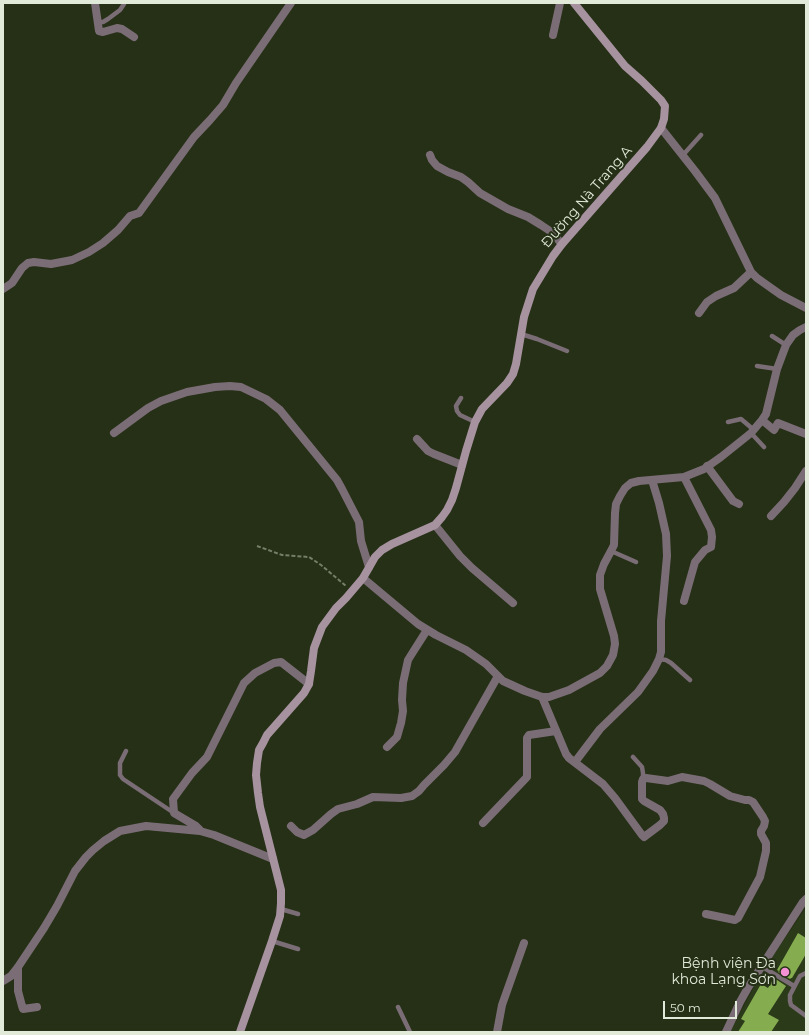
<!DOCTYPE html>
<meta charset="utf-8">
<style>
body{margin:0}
#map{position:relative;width:809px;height:1035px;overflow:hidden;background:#253016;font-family:Montserrat,sans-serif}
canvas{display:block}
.frame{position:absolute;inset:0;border:4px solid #e1e9d9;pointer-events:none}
.scale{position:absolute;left:663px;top:1001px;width:74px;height:18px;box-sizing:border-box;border:2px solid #e1e9d9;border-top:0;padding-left:5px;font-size:12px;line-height:14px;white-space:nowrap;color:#e1e9d9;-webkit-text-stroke:3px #253016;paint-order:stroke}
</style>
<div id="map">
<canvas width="809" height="1035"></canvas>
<div class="frame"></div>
<div class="scale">50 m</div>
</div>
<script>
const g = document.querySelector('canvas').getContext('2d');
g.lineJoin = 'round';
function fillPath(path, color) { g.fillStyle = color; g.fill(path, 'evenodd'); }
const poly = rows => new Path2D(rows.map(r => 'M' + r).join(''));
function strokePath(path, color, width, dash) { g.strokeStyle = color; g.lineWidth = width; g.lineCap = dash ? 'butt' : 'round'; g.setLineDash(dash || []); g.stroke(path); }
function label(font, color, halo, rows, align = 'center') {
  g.font = font + ' Montserrat,sans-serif'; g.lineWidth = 4; g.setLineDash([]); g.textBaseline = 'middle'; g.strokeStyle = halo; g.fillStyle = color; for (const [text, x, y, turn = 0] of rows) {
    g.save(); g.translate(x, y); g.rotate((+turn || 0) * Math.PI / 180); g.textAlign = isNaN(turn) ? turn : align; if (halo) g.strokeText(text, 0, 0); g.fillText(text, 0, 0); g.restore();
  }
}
const built = poly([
 [806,908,806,1032,730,1032,754,987,772,957]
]);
const building = poly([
 [798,933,806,938,806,954,792,978,791,978,790,979,778,972,779,971,777,970],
 [774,978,786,986,768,1014,779,1020,771,1032,738,1032,745,1021,741,1019,761,984,768,988]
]);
const path = poly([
 [257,546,282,555,309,557,321,565,346,586]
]);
const lane = poly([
 [98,20,100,22,103,22,108,19,120,10,124,4],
 [683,155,701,135],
 [521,334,537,339,567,351],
 [772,336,786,345],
 [757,366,777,369],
 [461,398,456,406,457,411,460,415,475,422],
 [728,422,741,419,754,430],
 [751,433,764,447],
 [611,551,636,562],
 [659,659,666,660,671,663,690,680],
 [126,751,120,763,120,775,123,779,174,813],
 [633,757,642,767,643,773,643,779],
 [281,909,298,914],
 [272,941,298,949],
 [761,966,794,986],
 [806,973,800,976,790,995,790,1001,791,1005,806,1016],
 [398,1007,410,1032]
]);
const street = poly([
 [95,3,99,31,103,32,117,28,122,29,134,37],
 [553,35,560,3],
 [661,128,695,171,715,198,751,272,757,278,781,295,806,308],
 [430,155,432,160,437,166,448,172,461,177,468,182,480,193,508,209,528,217,541,225,550,231,562,244],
 [3,289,12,283,22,268,28,263,34,262,51,264,72,260,89,252,103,243,118,230,130,216,139,213,194,137,210,120,223,105,236,83,291,3],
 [699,313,707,302,716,296,734,288,751,272],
 [762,420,774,430,778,423,806,434],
 [114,433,148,408,161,401,187,392,215,387,230,386,241,387,266,399,280,410,337,480,342,489,359,522,361,541,369,567],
 [417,439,428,451,434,454,462,465],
 [707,466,733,501,739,504],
 [771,516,784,502,795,488,806,471],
 [435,525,460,556,472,568,513,603],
 [363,578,418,624,436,635,466,650,486,664,503,681,525,691,542,697,549,697,569,690,600,673,607,666,613,655,615,644,614,636,600,589,600,575,604,564,611,551,614,545,615,513,616,504,620,496,625,488,631,483,639,481,684,477,704,469,721,457,751,433,762,420,766,414,777,369,786,345,793,335,800,330,806,327],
 [684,601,695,562,705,550,711,547,712,537,711,530,684,477],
 [542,697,566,754,569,758,603,784,615,798,642,835,644,837,660,825,664,821,664,818,663,814,660,810,644,801,642,799,642,782,643,779,646,778,668,781,682,777,704,781,710,784,730,796,745,800,749,800,753,802,763,817,765,821,764,826,761,831,761,834,766,843,766,851,760,877,738,918,735,920,706,914],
 [387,747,397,737,401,723,403,711,402,700,403,683,408,660,413,652,427,630],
 [575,762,600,729,638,692,653,671,659,659,661,652,661,621,667,556,666,534,659,503,652,480],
 [483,823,527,777,527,738,529,735,556,731],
 [291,826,297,832,304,835,313,830,331,814,338,809,357,804,373,797,401,798,412,796,419,791,424,785,444,765,455,752,498,676],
 [200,830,196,826,174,813,173,799,192,773,207,757,244,683,255,673,274,663,281,662,309,684],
 [18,967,18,991,22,1006,23,1009,37,1007],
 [3,981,11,976,18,967,44,928,57,906,75,871,86,857,93,850,104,841,120,831,146,826,200,831,214,835,273,859],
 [497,1032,502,1005,524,943],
 [726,1032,740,1002,749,986,803,902,806,899]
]);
const secondary = poly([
 [240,1032,272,941,280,916,281,903,281,890,260,807,258,793,256,775,257,763,259,750,263,743,267,735,304,693,309,684,311,671,314,648,322,627,336,608,346,598,363,578,375,557,382,550,392,544,435,525,442,517,447,510,452,500,456,488,466,451,475,422,482,409,507,383,513,374,516,364,524,317,533,289,553,256,562,244,647,147,661,128,664,119,665,106,661,100,642,81,625,66,574,3]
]);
const markers = [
 [785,972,5,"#f491d4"]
];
const streetNames = [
 ["Đường Nà Trang A",587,197,-49]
];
const poiNames = [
 ["Bệnh viện Đa",776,964],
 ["khoa Lạng Sơn",776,980]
];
fillPath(built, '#2b3a19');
fillPath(building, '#85ad50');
strokePath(path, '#747e68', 2, [4, 2]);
strokePath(lane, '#7b6d76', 4.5);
strokePath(street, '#7b6d76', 8);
strokePath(secondary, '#a792a0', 8);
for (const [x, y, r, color] of markers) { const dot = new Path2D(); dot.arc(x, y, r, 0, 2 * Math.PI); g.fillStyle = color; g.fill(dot); strokePath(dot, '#253016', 1.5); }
label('14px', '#e1e9d9', '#253016', streetNames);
label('14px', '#e1e9d9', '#253016', poiNames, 'right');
</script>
